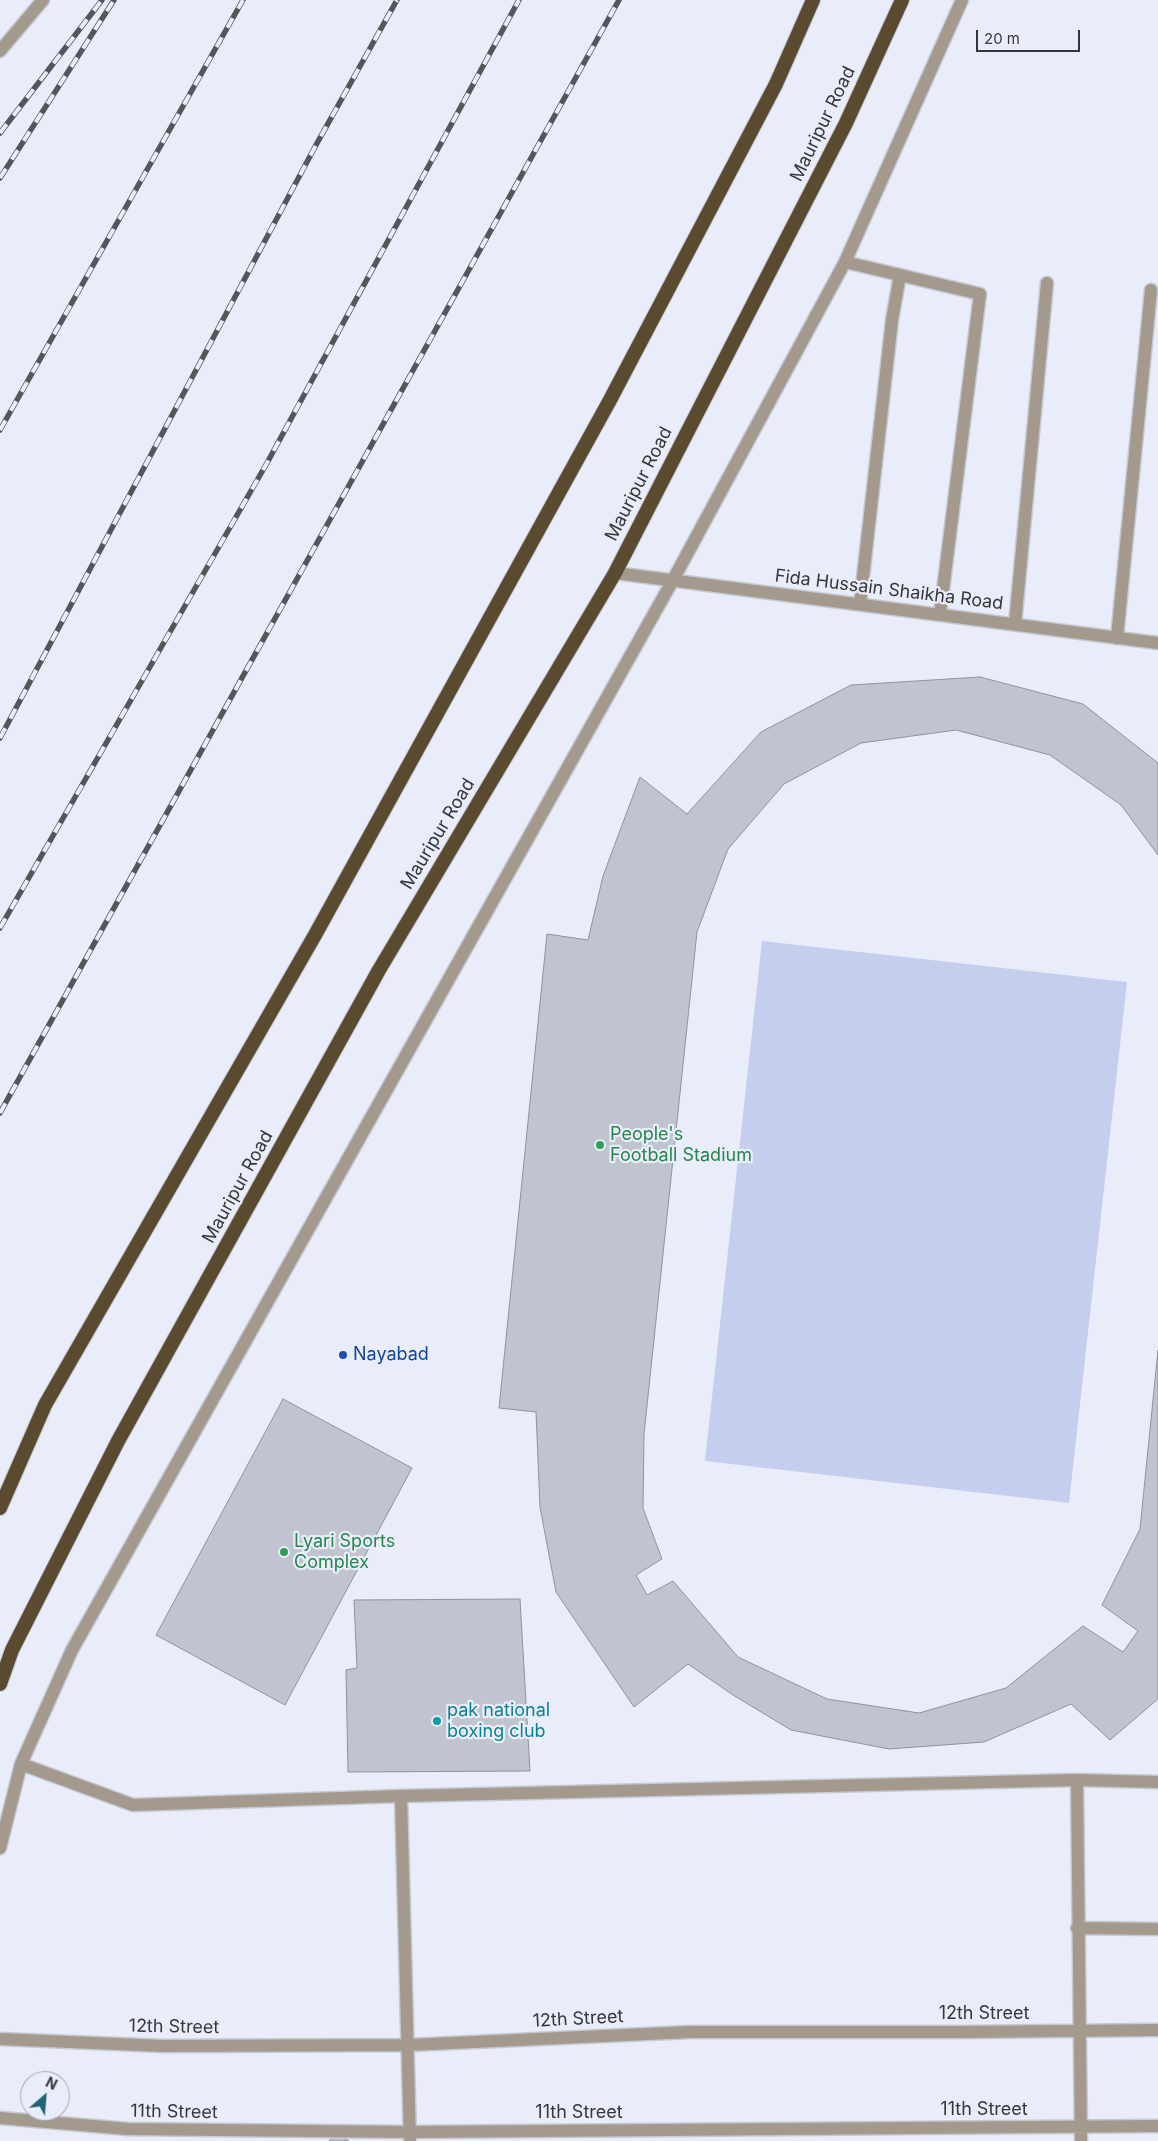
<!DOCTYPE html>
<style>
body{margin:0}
#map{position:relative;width:1158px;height:2141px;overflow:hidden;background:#e9edf9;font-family:Inter,sans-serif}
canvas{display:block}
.north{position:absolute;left:20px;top:2071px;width:50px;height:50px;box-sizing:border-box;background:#e9edf9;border:1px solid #a1a4ad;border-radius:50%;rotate:27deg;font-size:14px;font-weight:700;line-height:20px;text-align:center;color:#36373c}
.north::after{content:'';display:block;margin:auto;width:18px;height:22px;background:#206576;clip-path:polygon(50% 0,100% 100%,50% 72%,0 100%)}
.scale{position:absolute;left:976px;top:30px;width:104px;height:22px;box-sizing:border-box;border:2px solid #36373c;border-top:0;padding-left:6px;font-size:15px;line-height:18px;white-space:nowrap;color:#36373c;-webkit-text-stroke:4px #e9edf9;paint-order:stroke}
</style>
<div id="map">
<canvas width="1158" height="2141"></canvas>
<div class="north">N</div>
<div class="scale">20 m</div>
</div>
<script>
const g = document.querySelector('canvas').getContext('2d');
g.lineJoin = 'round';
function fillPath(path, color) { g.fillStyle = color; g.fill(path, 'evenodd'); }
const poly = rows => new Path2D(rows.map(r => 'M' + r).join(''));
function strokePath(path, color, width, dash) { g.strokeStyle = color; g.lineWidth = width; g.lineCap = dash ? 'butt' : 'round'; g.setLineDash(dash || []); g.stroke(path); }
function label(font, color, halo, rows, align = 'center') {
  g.font = font + ' Inter,sans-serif'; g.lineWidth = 4.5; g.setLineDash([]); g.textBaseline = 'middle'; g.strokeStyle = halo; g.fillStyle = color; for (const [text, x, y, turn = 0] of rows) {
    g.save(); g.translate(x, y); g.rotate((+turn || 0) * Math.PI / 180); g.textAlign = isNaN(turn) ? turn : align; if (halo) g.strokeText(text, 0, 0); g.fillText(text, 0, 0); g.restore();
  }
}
const green = poly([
 [762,941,1127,982,1069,1503,705,1461]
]);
const building = poly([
 [980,677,1083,704,1158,763,1158,855,1121,805,1050,755,956,730,861,743,784,784,728,849,697,932,644,1434,643,1508,662,1559,636,1575,647,1595,673,1581,738,1657,827,1699,919,1713,1006,1688,1083,1626,1123,1652,1138,1631,1102,1605,1140,1529,1158,1350,1158,1699,1110,1740,1071,1704,984,1742,889,1749,791,1730,733,1695,688,1664,634,1707,556,1592,540,1507,536,1412,499,1408,547,934,588,940,603,876,640,777,687,814,761,732,851,685,980,677],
 [283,1399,412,1468,285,1705,156,1635,283,1399],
 [520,1599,530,1771,348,1772,346,1670,357,1668,354,1600,520,1599],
 [337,2135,349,2141,329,2141,337,2135]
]);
const service = poly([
 [0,51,43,0]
]);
const minor = poly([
 [845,262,980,294,940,614],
 [860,604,892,320,900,275],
 [1015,624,1047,283],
 [1117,638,1151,290],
 [21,1764,133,1805,401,1796,1077,1780,1158,1782],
 [1077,1780,1081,2141],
 [401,1796,410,2141],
 [0,1848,21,1764,72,1650,673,580,845,262,962,0],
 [1077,1928,1158,1929],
 [0,2039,164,2046,409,2045,690,2032,964,2032,1158,2030],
 [0,2118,128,2129,410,2132,1158,2126]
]);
const tertiary = poly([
 [615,573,1158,643]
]);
const trunk = poly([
 [0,1508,45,1405,315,935,610,400,776,84,813,0],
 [0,1684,12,1650,118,1441,379,970,615,573,846,123,902,0]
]);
const rail = poly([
 [0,133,102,0],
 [0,178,114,0],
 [0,430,243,0],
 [0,738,316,145,397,0],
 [0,928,267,463,519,0],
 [0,1113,619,0]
]);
const markers = [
 [600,1145,5,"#2e9e5b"],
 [343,1355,5,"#1a4fb4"],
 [284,1552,5,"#2e9e5b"],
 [437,1721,5,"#0f9aa8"]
];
const streetNames = [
 ["Mauripur Road",823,124,-64],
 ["Mauripur Road",639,484,-63],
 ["Fida Hussain Shaikha Road",889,590,7],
 ["Mauripur Road",438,834,-59],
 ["Mauripur Road",238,1187,-61],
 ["12th Street",984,2014],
 ["12th Street",578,2019,-3],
 ["12th Street",174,2027,1],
 ["11th Street",984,2110],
 ["11th Street",174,2112,1],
 ["11th Street",579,2113]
];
const leisureNames = [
 ["People's",610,1135],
 ["Football Stadium",610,1156],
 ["Lyari Sports",294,1542],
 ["Complex",294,1563]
];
const transitNames = [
 ["Nayabad",353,1355]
];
const cultureNames = [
 ["pak national",447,1711],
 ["boxing club",447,1732]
];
fillPath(green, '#c6ceed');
fillPath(building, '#c0c4cf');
strokePath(building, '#8e929d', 1);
strokePath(service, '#c5c9d3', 15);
strokePath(minor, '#c5c9d3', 15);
strokePath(tertiary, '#c5c9d3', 15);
strokePath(trunk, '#c5c9d3', 16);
strokePath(service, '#a3998c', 12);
strokePath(minor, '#a3998c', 12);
strokePath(tertiary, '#a3998c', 12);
strokePath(trunk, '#5a4a30', 14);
strokePath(rail, '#54565c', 5.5);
strokePath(rail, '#e9edf9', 4, [11]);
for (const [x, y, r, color] of markers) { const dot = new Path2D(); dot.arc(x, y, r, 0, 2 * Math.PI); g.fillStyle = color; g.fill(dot); strokePath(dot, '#e9edf9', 2); }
label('18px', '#36373c', '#e9edf9', streetNames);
label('18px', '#27864d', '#e9edf9', leisureNames, 'left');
label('18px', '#164399', '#e9edf9', transitNames, 'left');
label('18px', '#0d838f', '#e9edf9', cultureNames, 'left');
</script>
